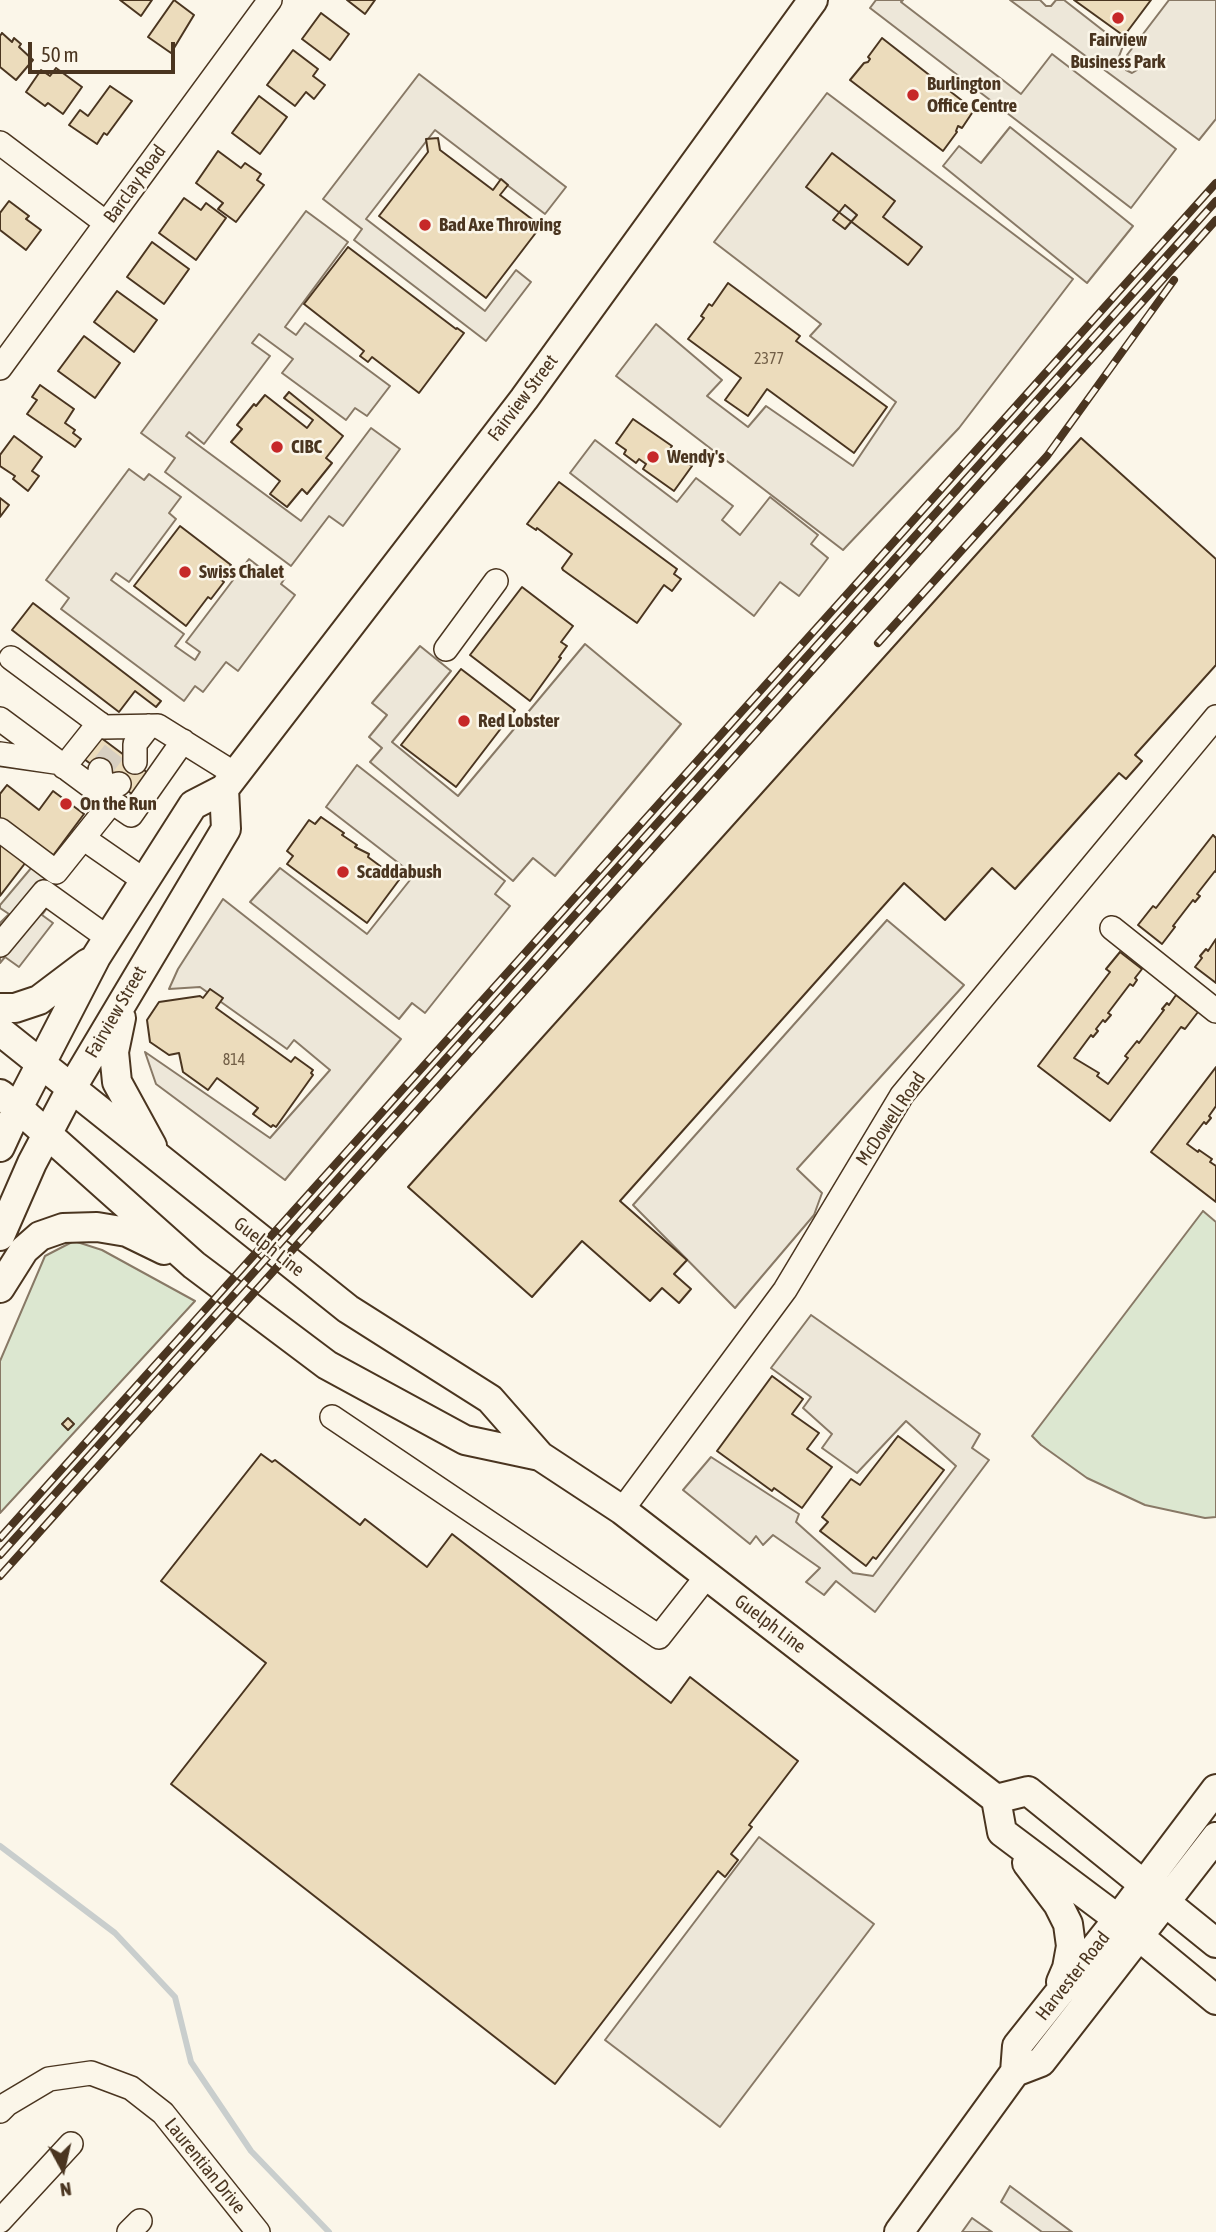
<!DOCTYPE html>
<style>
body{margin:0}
#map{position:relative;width:1216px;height:2232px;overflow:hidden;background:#fbf6e9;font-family:"Asap Condensed",sans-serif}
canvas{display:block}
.north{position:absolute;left:28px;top:2134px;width:70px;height:70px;-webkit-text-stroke:5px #fbf6e9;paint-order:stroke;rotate:172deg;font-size:19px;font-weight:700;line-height:28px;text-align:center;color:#4a3520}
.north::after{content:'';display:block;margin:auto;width:24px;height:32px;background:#4a3520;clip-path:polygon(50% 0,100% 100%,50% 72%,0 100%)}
.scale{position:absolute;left:28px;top:42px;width:147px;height:32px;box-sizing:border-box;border:4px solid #4a3520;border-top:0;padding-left:9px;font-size:21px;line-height:24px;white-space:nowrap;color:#4a3520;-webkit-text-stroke:5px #fbf6e9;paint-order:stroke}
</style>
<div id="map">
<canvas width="1216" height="2232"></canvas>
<div class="north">N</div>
<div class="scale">50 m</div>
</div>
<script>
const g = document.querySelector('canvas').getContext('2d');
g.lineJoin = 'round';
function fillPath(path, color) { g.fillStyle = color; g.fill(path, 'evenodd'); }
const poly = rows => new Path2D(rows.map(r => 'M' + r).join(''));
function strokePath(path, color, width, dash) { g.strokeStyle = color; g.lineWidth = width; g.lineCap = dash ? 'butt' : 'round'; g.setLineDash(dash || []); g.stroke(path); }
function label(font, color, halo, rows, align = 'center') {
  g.font = font + ' "Asap Condensed",sans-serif'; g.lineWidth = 5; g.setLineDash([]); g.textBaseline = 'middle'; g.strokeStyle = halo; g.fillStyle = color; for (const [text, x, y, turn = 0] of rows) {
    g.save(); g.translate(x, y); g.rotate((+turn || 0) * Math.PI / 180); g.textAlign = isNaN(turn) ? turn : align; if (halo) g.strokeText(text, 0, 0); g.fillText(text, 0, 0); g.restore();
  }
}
const green = poly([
 [1203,1211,1216,1222,1216,1517,1205,1518,1145,1505,1087,1478,1041,1445,1032,1436,1203,1211],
 [74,1241,102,1250,195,1301,0,1513,0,1361,45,1256,74,1241]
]);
const parking = poly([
 [876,0,903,0,901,2,1021,94,1052,54,1176,149,1131,208,870,8,876,0],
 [1010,0,1040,0,1046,6,1051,6,1056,0,1064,0,1123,46,1118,59,1126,70,1132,73,1137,70,1138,65,1127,55,1169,0,1216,0,1216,119,1199,140,1010,0],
 [419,74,566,187,545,214,435,130,366,219,485,311,516,270,531,282,486,341,354,240,362,229,323,199,419,74],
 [827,93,1073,279,959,428,843,550,616,376,656,324,722,380,707,396,748,427,766,406,853,466,896,402,810,336,821,324,714,242,827,93],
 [1010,127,1133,226,1087,283,943,166,959,146,981,163,1010,127],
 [306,211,348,242,285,327,296,335,305,323,390,386,367,416,355,408,346,420,282,373,293,359,259,334,252,343,270,356,204,444,189,432,186,436,301,521,371,428,400,449,343,526,329,516,291,566,165,472,175,458,141,433,306,211],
 [595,440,677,502,696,478,733,506,722,520,740,535,770,497,818,535,811,544,828,558,799,596,780,582,754,616,570,473,595,440],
 [129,469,144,480,149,474,181,497,169,513,176,519,129,582,116,573,111,580,184,634,175,646,195,660,200,652,186,642,249,559,262,569,266,564,285,578,281,584,295,595,238,671,226,662,203,692,195,686,184,701,61,609,69,598,46,580,129,469],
 [585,644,681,724,555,876,533,858,513,881,370,762,382,748,369,737,387,715,372,703,420,646,451,671,392,742,458,796,585,644],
 [357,765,505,881,495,894,510,906,425,1013,412,1003,399,1019,250,902,280,868,367,934,414,875,326,807,357,765],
 [32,867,60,890,42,915,53,923,19,967,5,957,0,963,0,923,9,914,0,908,0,905,32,867],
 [223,899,401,1039,285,1180,156,1084,145,1052,270,1138,330,1070,294,1040,287,1049,200,987,169,989,178,969,223,899],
 [887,920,964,985,797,1169,822,1193,814,1215,735,1308,633,1205,887,920],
 [811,1315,980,1434,972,1448,989,1460,875,1612,836,1581,824,1595,806,1582,820,1568,773,1535,763,1545,756,1536,750,1544,683,1490,711,1457,799,1514,796,1522,853,1573,873,1576,956,1466,906,1421,857,1473,822,1448,832,1434,803,1408,811,1397,771,1368,811,1315],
 [759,1837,874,1924,720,2127,605,2040,759,1837],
 [1010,2186,1072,2232,1042,2232,1001,2202,1010,2186],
 [972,2218,992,2232,962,2232,972,2218]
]);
const stream = poly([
 [0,1846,115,1933,175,1997,191,2062,251,2151,329,2232]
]);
const building = poly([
 [120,0,152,0,141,16,120,0],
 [174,0,194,15,171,53,148,37,174,0],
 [347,0,375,0,365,14,347,0],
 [1074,0,1151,0,1124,36,1074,0],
 [321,13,349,34,330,60,302,39,321,13],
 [2,33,12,42,14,38,21,44,19,47,33,60,16,80,0,67,0,36,2,33],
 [882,38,974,110,962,128,958,126,956,131,957,132,943,151,850,80,864,63,868,62,870,59,868,57,882,38],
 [293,50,318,69,313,76,325,85,314,99,306,92,295,106,267,85,293,50],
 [56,68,82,87,63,114,48,103,45,106,26,92,41,70,50,76,56,68],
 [110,86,132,101,107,135,104,133,97,144,69,125,80,110,88,116,110,86],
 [259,96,287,117,260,154,232,133,259,96],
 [438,138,440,150,493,190,501,179,508,185,500,195,541,226,486,298,379,216,428,152,426,139,438,138],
 [218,151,241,168,245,163,261,174,257,180,264,185,236,222,218,209,223,203,196,183,218,151],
 [832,153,895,201,883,217,922,247,908,265,806,187,832,153],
 [184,198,201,210,206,203,226,218,196,260,159,233,184,198],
 [9,201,29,216,26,219,41,230,26,250,0,230,0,213,9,201],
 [845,205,857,215,845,229,833,220,845,205],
 [152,242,189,269,164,304,127,277,152,242],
 [348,247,456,329,457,328,464,333,419,393,372,357,368,362,360,356,364,351,304,304,348,247],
 [728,283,800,336,796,341,887,407,854,453,767,389,748,416,725,400,741,378,688,339,704,318,701,316,709,304,712,306,728,283],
 [117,291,157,320,134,352,94,322,117,291],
 [84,336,120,363,95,398,58,371,84,336],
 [40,385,74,409,65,423,75,430,73,433,81,439,75,447,27,414,37,400,32,397,40,385],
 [289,392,343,436,326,458,332,463,307,494,302,489,287,507,270,494,280,481,231,442,242,429,237,425,254,404,256,406,265,395,307,428,313,420,284,398,289,392],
 [633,419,672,446,669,450,692,466,674,491,643,469,646,464,639,459,636,463,624,454,626,450,616,443,633,419],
 [14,436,42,457,32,471,39,476,28,491,13,479,15,476,0,466,0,455,14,436],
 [1081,438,1216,559,1216,665,1135,755,1142,761,1126,779,1119,773,1015,889,992,868,945,920,904,883,620,1201,687,1260,674,1274,691,1289,679,1303,662,1288,650,1301,582,1241,532,1297,408,1187,1081,438],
 [559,482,677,569,674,574,681,579,672,591,664,585,637,623,563,570,562,568,572,554,537,528,536,530,527,524,559,482],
 [0,498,9,505,0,517,0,498],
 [180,526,231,565,220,579,224,582,211,599,208,597,186,626,134,586,180,526],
 [522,587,573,626,561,642,567,646,559,657,561,658,530,701,470,655,522,587],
 [33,603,161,701,156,707,135,691,119,712,12,630,33,603],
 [461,669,515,710,456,787,401,745,461,669],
 [100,737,152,776,136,797,84,759,100,737],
 [7,785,39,810,53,791,84,814,49,861,0,823,0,794,7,785],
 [321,817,344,833,342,835,357,845,355,847,369,854,368,857,399,880,367,923,287,864,293,856,287,851,309,820,315,824,321,817],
 [1213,835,1216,838,1216,872,1215,871,1197,894,1200,896,1195,902,1193,900,1173,926,1175,927,1162,944,1138,925,1153,906,1156,908,1213,835],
 [0,843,26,862,0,896,0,843],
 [1216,939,1216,983,1195,967,1202,958,1200,956,1206,949,1208,951,1216,939],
 [1120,952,1142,969,1135,978,1137,980,1133,986,1130,984,1108,1013,1111,1015,1105,1022,1103,1020,1096,1029,1098,1031,1093,1037,1091,1035,1074,1058,1099,1073,1097,1076,1108,1084,1128,1058,1125,1056,1137,1041,1139,1043,1164,1010,1162,1009,1167,1003,1169,1005,1176,995,1198,1012,1185,1029,1181,1027,1110,1121,1038,1066,1110,972,1106,969,1120,952],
 [210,989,223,998,216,1008,291,1062,295,1057,313,1070,311,1073,313,1075,276,1127,273,1125,271,1127,253,1114,258,1108,217,1078,208,1090,183,1072,179,1053,169,1055,150,1042,147,1020,159,1002,200,996,203,998,210,989],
 [1216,1067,1216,1106,1209,1116,1211,1118,1206,1124,1204,1122,1187,1144,1198,1152,1199,1150,1212,1159,1210,1162,1216,1166,1216,1202,1151,1152,1216,1067],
 [772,1376,803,1399,792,1414,819,1433,807,1449,832,1467,802,1508,774,1488,772,1491,717,1451,772,1376],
 [68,1418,74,1424,68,1430,62,1424,68,1418],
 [898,1436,944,1470,876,1559,873,1557,866,1566,820,1531,828,1522,822,1517,851,1479,860,1485,898,1436],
 [261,1454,272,1462,275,1460,360,1525,365,1519,427,1567,452,1534,671,1703,690,1677,798,1761,749,1825,752,1827,731,1854,738,1860,725,1877,718,1871,555,2084,171,1784,266,1663,161,1581,261,1454]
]);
const minorTunnel = poly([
 [100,770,116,749]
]);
const minor = poly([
 [0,143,106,223],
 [0,368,270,0],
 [446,649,496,581],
 [11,658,104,727,158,726,235,774],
 [0,719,112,802,56,872,0,830],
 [0,754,55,762],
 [135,762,135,744,149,726],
 [64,767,99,723],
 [100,770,102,788,119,784],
 [112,802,131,815,183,741],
 [83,838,145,881],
 [1112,928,1216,1011],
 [0,945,44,892,108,938],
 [332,1417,659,1637,707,1576],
 [622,1510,785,1290,902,1095,1216,717],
 [0,2111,7,2104,49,2079,91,2073,131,2088,163,2113,258,2232],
 [0,2221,71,2144],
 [129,2232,140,2221]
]);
const major = poly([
 [0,1008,15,1008,39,1000,88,963],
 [121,1018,114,1052,117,1082,152,1146],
 [0,1031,348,1309,490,1399,540,1456,622,1510,996,1799,1002,1832,1118,1919,1216,2000],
 [0,1094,18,1108,194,1265,327,1365,465,1440,540,1456],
 [0,1147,18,1108,96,957,193,805,224,789,524,399,813,0],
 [0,1236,32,1163,71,1089,226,829,224,789],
 [0,1288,24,1250,40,1236,63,1228,97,1227,127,1232,164,1250],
 [996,1799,1028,1791,1216,1943],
 [1027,1863,1058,1904,1068,1924,1071,1946,1067,1968,1061,1982],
 [1015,2072,1041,2062,1216,1837],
 [899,2232,1015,2072,1017,2046,1118,1919,1216,1789]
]);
const rail = poly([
 [878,643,1047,456,1174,280],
 [0,1538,1216,183],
 [0,1555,1216,201],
 [0,1576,1216,220]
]);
const markers = [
 [1118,18,7,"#c62828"],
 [913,95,7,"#c62828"],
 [425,225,7,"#c62828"],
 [277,447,7,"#c62828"],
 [653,457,7,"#c62828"],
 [185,572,7,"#c62828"],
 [464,721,7,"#c62828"],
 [66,804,7,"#c62828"],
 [343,872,7,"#c62828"]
];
const numberNames = [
 ["2377",769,359],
 ["814",234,1060]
];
const poiNames = [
 ["Fairview",1118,40,"center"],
 ["Business Park",1118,62,"center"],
 ["Burlington",927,84],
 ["Office Centre",927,106],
 ["Bad Axe Throwing",439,225],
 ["CIBC",291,447],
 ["Wendy's",667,457],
 ["Swiss Chalet",199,572],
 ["Red Lobster",478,721],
 ["On the Run",80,804],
 ["Scaddabush",357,872]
];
const streetNames = [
 ["Barclay Road",135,184,-54],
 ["Fairview Street",523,398,-53],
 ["Fairview Street",116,1012,-60],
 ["McDowell Road",891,1119,-56],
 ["Guelph Line",269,1247,38],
 ["Guelph Line",770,1624,37],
 ["Harvester Road",1073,1976,-52],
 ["Laurentian Drive",205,2166,51]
];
fillPath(green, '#dce7d0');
strokePath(green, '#887966', 2);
fillPath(parking, '#ede7d9');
strokePath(parking, '#887966', 2);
strokePath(stream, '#c9cecd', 6);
fillPath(building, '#ecdcbc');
strokePath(building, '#4a3520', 2);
strokePath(minorTunnel, '#d8cfc1', 23, [23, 11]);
strokePath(minor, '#4a3520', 26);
strokePath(major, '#4a3520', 32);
strokePath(minor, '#fbf6e9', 23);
strokePath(major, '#fbf6e9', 28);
strokePath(rail, '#4a3520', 8);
strokePath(rail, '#fbf6e9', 5, [16]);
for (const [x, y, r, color] of markers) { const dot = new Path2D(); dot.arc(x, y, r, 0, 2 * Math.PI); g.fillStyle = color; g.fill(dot); strokePath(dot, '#fbf6e9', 2.5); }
label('16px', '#725f47', null, numberNames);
label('bold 19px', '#4a3520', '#fbf6e9', poiNames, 'left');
label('19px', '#4a3520', '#fbf6e9', streetNames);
</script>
